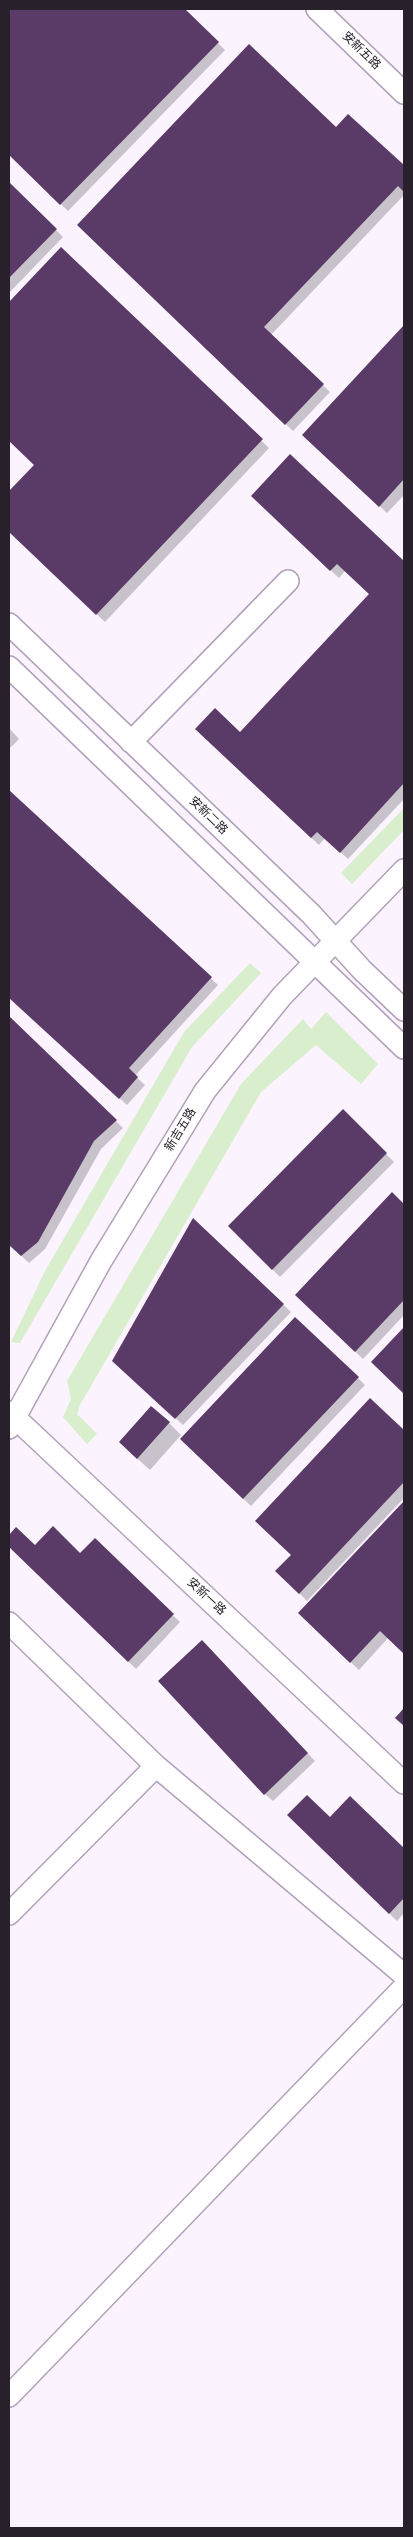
<!DOCTYPE html>
<meta charset="utf-8">
<style>
body{margin:0}
#map{position:relative;width:413px;height:2537px;overflow:hidden;background:#fbf3fe;font-family:"Nunito Sans",sans-serif}
canvas{display:block}
.frame{position:absolute;inset:0;border:10px solid #28212b;pointer-events:none}
</style>
<div id="map">
<canvas width="413" height="2537"></canvas>
<div class="frame"></div>
</div>
<script>
const g = document.querySelector('canvas').getContext('2d');
g.lineJoin = 'round';
function fillPath(path, color) { g.fillStyle = color; g.fill(path, 'evenodd'); }
const poly = rows => new Path2D(rows.map(r => 'M' + r).join(''));
function strokePath(path, color, width, dash) { g.strokeStyle = color; g.lineWidth = width; g.lineCap = dash ? 'butt' : 'round'; g.setLineDash(dash || []); g.stroke(path); }
function label(font, color, halo, rows, align = 'center') {
  g.font = font + ' "Nunito Sans","Noto Sans TC",sans-serif'; g.lineWidth = 5; g.setLineDash([]); g.textBaseline = 'middle'; g.strokeStyle = halo; g.fillStyle = color; for (const [text, x, y, turn = 0] of rows) {
    g.save(); g.translate(x, y); g.rotate((+turn || 0) * Math.PI / 180); g.textAlign = isNaN(turn) ? turn : align; if (halo) g.strokeText(text, 0, 0); g.fillText(text, 0, 0); g.restore();
  }
}
const green = poly([
 [404,808,404,830,352,884,341,873],
 [250,963,261,973,192,1047,20,1343,11,1342,45,1271,184,1032],
 [326,1012,378,1064,361,1084,316,1045,261,1092,80,1405,77,1414,97,1434,87,1444,63,1417,71,1399,67,1381,241,1084,303,1019,311,1029]
]);
const shadow = poly([
 [9,9,183,9,225,50,68,211,9,153],
 [348,115,404,167,404,195,271,335,330,392,293,431,79,225,336,129],
 [9,184,63,237,9,293],
 [61,249,269,448,105,622,9,531,9,493,35,465,9,440,9,304],
 [404,327,404,495,387,513,304,435],
 [290,456,404,563,404,799,348,859,325,838,319,845,204,737,241,734,370,595,345,571,339,578,260,503],
 [9,728,19,739,9,749],
 [9,792,218,985,135,1076,145,1085,127,1105,9,997],
 [9,1018,123,1128,101,1149,45,1249,29,1263,10,1245,9,1247],
 [343,1111,394,1162,280,1277,229,1226],
 [392,1194,404,1205,404,1315,363,1359,296,1295],
 [194,1220,291,1312,183,1425,121,1368],
 [404,1329,404,1393,373,1362],
 [358,1378,365,1385,251,1506,182,1439],
 [370,1400,404,1432,404,1498,307,1601,277,1571,292,1555],
 [169,1423,181,1435,150,1470,132,1454],
 [404,1503,404,1653,388,1638,359,1670,300,1613],
 [16,1529,35,1546,80,1555,95,1540,180,1622,136,1669,9,1545,9,1536],
 [209,1649,315,1761,273,1801,265,1794],
 [350,1798,404,1850,404,1913,397,1921,288,1815,330,1819]
]);
const building = poly([
 [9,9,185,9,219,42,60,205,9,155],
 [249,44,336,127,348,114,404,165,404,192,398,186,264,327,324,384,285,425,77,225],
 [9,182,57,229,9,278],
 [61,247,263,439,96,615,9,532,9,491,34,465,9,441,9,302],
 [404,325,404,479,379,507,302,435],
 [290,454,404,561,404,783,340,853,317,832,311,838,195,729,215,708,240,732,369,594,337,564,330,571,251,496],
 [9,790,212,977,129,1068,138,1077,119,1099,9,998],
 [9,1016,117,1120,94,1141,38,1242,21,1256,9,1245],
 [343,1109,387,1153,272,1270,228,1226],
 [392,1192,404,1204,404,1300,355,1352,295,1295],
 [193,1218,284,1304,175,1419,112,1361],
 [295,1317,359,1377,243,1499,180,1439],
 [404,1327,404,1394,371,1362],
 [370,1398,404,1430,404,1482,299,1594,275,1571,291,1555,255,1521],
 [151,1406,170,1422,137,1459,119,1442],
 [404,1501,404,1654,380,1631,350,1663,298,1613],
 [53,1526,80,1553,95,1538,174,1614,128,1662,9,1547,9,1535,16,1527,35,1545],
 [202,1640,308,1753,264,1795,158,1681],
 [404,1708,404,1726,395,1718],
 [307,1795,330,1817,350,1796,404,1848,404,1898,389,1914,287,1815]
]);
const minor = poly([
 [317,9,404,93],
 [9,624,311,914,362,970,404,1010],
 [9,667,404,1048],
 [131,742,288,581],
 [9,1412,404,1783],
 [9,1428,101,1261,205,1091,282,996,404,870],
 [9,1623,156,1766,404,1975],
 [9,1914,156,1766],
 [9,2396,404,1987]
]);
const streetNames = [
 ["安新五路",361,51,44],
 ["安新二路",208,816,44],
 ["新吉五路",181,1130,-59],
 ["安新一路",206,1597,43]
];
fillPath(green, '#d9eecd');
fillPath(shadow, '#0003');
fillPath(building, '#5a3a66');
strokePath(minor, '#b2a1ba', 24);
strokePath(minor, '#fff', 21);
label('12px', '#28212b', '#fff', streetNames);
</script>
